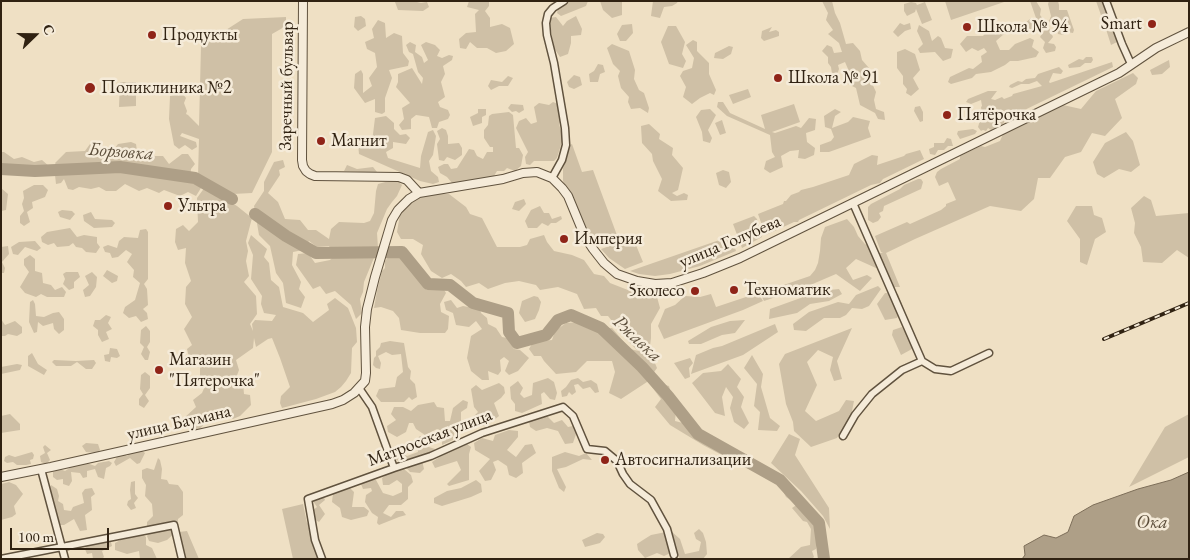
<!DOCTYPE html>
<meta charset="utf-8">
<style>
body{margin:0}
#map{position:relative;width:1190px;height:560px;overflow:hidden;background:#efe0c4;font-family:"EB Garamond",serif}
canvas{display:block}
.frame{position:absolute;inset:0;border:2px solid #302212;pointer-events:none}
.north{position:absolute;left:10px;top:10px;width:50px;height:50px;-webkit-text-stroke:4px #f5ebd9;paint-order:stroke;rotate:68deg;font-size:14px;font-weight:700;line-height:20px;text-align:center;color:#302212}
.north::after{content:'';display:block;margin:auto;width:18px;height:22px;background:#302212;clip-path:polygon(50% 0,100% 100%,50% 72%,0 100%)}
.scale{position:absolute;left:10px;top:528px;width:99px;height:22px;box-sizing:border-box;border:2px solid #302212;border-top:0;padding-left:6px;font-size:15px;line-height:18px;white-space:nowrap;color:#302212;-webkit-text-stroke:4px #f5ebd9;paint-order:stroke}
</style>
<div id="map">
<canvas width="1190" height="560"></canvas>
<div class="frame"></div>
<div class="north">С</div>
<div class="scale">100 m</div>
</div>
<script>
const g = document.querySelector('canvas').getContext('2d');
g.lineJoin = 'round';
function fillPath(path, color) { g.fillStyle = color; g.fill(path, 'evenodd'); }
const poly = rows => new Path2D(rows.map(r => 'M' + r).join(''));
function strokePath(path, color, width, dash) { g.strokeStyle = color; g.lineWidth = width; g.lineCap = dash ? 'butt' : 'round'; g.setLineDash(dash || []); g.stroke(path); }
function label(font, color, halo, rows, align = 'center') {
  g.font = font + ' "EB Garamond",serif'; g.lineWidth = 5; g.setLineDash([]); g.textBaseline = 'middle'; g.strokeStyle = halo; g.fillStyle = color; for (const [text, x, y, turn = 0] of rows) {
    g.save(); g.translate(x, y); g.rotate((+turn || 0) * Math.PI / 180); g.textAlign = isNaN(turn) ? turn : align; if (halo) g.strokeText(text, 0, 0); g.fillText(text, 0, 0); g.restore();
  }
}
const green = poly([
 [396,1,413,1,421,3,427,2,429,7,423,11,398,10,395,2],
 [469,1,489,1,489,6,485,11,490,18,490,27,502,24,510,28,514,44,506,51,496,53,487,48,477,48,470,42,466,49,460,48,459,39,466,33,476,32,475,14,479,10,467,7],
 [569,1,588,1,586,6,561,16,557,13,559,5],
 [600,1,627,1,622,2,622,15,612,18,603,10],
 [653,1,678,1,677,3,672,6,664,7,660,18,651,16],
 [822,1,832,1,835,13,840,23,846,44,853,43,860,51,862,60,869,68,869,77,876,92,874,100,876,109,884,112,885,120,878,119,875,113,860,105,856,88,844,82,848,69,845,62,838,65,839,69,837,75,832,74,831,67,828,63,828,57,822,51,827,45,832,47,834,53,842,52,839,43,828,34,833,30,826,20,828,13],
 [945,1,1007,1,951,20],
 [1030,1,1036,1,1041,9,1040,15,1043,19,1039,25,1035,25,1033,29,1025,29,1024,24,1031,18,1036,18],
 [1049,1,1058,1,1059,5,1059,10,1067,10,1074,30,1073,33,1067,32,1063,35,1058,34,1056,27,1059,23,1056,21,1050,23,1049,21,1051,16,1048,4],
 [1096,1,1102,1,1108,16,1107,18,1102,18],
 [911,2,916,3,917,5,925,2,932,20,922,24,916,9,915,12,907,16,904,11,904,4],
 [361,16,365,19,366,26,358,31,354,27,355,17],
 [576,16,582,29,581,35,571,36,571,43,568,54,560,57,554,48,549,18,556,17,563,26,567,21],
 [286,17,286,26,272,34,272,152,252,193,233,194,198,176,199,139,182,133,180,136,196,142,197,147,192,150,185,145,179,149,174,145,169,119,170,96,182,93,186,98,184,103,187,111,186,114,188,115,199,126,201,46,243,19],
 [378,20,385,23,386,38,394,33,402,36,403,53,409,61,408,66,389,70,392,78,385,98,385,112,382,114,375,112,375,99,365,103,354,88,355,74,361,70,363,74,363,93,372,86,369,78,377,67,375,53,367,49,365,42,374,38,372,29],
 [900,23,904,25,910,23,911,29,905,31,898,37,893,32],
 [1001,23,1009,27,1014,24,1018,30,1015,33,1004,34,996,41,1000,50,1009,50,1015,44,1030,38,1034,40,1032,47,1039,52,1036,57,1018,61,1010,61,1005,65,991,72,976,74,972,78,951,84,948,82,950,77,969,68,973,69,982,62,981,56,987,52,984,48,978,51,972,48,966,52,960,44,967,36,983,36,988,30],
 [1107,23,1111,23,1117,42,1111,45,1105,26],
 [632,24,633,33,626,41,620,41,617,34,622,25],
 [919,25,929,31,932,41,938,36,941,38,945,48,953,49,951,58,943,61,935,52,920,53,918,49,923,44,917,31],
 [668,26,676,26,685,42,682,54,686,61,683,68,669,64,661,42],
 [772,27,769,32,776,30,779,32,779,36,764,41,761,38,762,31],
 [1049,28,1053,37,1048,43,1054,44,1056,47,1055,51,1046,53,1043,48,1045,42,1040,37,1045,29],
 [693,40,697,42,697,51,709,63,709,74,716,90,714,95,710,93,700,98,692,104,683,97,686,87,680,76,683,71,692,68,694,58,686,45],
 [410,42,416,45,415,52,422,57,424,63,428,60,421,45,426,42,435,45,440,50,437,56,442,58,449,55,453,56,452,60,443,66,445,74,441,82,445,97,438,102,440,107,448,110,450,115,448,119,439,122,437,128,432,128,429,117,416,115,411,119,411,129,402,130,399,125,404,119,402,108,410,103,396,87,398,82,398,74,412,68,422,84,423,78,418,72,413,54,409,52,406,45],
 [612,44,629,51,635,70,634,79,639,90,644,93,649,108,648,113,640,108,631,109,628,102,629,97,621,88,618,76,620,71,613,64,607,48],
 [729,46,733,47,731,54,723,59,714,58,715,53],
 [905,49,915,54,920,70,913,78,919,89,911,96,906,93,907,89,903,84,903,76,897,68,897,52],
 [1086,57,1092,57,1093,60,1091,63,1085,63,1080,67,1069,68,1068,65,1079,59,1083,60],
 [1169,60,1170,67,1162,74,1152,75,1150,70],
 [1112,62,1113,67,1006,119,1003,124,991,130,988,128,986,131,983,130,981,131,978,127,982,114,981,107,982,106,981,100,971,104,966,102,968,99,988,91,997,91,991,99,995,100,1002,97,1004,99,1012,96,1013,94,1042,86,1037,81,1029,84,1021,84,1012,88,1009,87,1010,85,1018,81,1022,82,1026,79,1035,78,1038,74,1059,67,1063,71,1061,74,1053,73,1049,82,1050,83],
 [598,64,603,65,605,72,600,74,598,82,590,82,589,74,594,71],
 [1133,73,1138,78,1136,84,1115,99,1122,118,1105,136,1092,133,1081,152,1065,157,1050,178,1038,178,1034,199,1021,211,990,206,915,239,886,253,900,287,893,287,885,265,876,268,856,259,846,268,853,280,867,275,872,278,860,291,836,274,808,286,764,301,760,293,810,276,815,270,818,263,820,251,821,238,825,227,847,219,854,227,858,236,865,244,880,253,883,253,881,252,875,236,907,222,910,224,941,210,946,206,946,204,956,200,948,182,939,186,935,177,937,172,941,169,960,159,960,156,981,146,985,147,1000,141,1003,134,1063,105,1081,109,1096,91],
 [574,75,580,77,582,85,574,89,569,87,567,82],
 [508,76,513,78,508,86,499,86,491,90,488,86,491,80,502,82],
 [120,82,136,82,136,106,119,107],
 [748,89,751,97,733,104,729,95],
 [553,102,558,104,562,115,559,124,563,138,557,158,554,161,534,161,530,165,526,164,525,157,528,152,516,128,519,121,526,118,531,124,537,122,534,107,539,103,549,105],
 [718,102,723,102,730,113,765,129,761,115,794,104,800,122,772,132,775,133,796,126,801,128,809,118,816,119,815,130,806,133,807,142,815,148,814,155,805,159,798,158,799,150,790,151,781,156,783,167,770,173,764,169,766,161,775,157,772,152,770,135,727,116,717,107],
 [511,104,523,105,524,110,519,113,516,111,512,112,508,108],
 [920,106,923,112,923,121,920,122,914,111,915,107],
 [478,109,486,109,486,115,482,117,482,123,473,126,470,117,478,113],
 [710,109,716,115,708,130,712,138,710,143,703,141,702,132,696,117,701,110],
 [835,109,841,112,835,116,832,128,848,122,853,117,870,121,868,128,871,137,829,152,820,152,820,145,831,141,834,137,831,129,825,127,824,116],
 [509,112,513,115,516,148,519,148,523,155,521,166,515,171,507,168,504,171,497,171,494,176,484,182,471,181,452,183,447,177,440,173,438,167,444,164,448,164,451,169,457,168,469,149,474,150,477,156,483,159,487,152,493,152,493,147,490,147,484,138,484,130,488,125,489,116,492,114],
 [386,116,394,123,394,129,400,135,406,134,410,138,406,144,393,142,393,148,386,152,388,158,420,168,421,156,428,132,433,130,436,136,433,155,429,161,431,171,438,177,439,182,433,184,420,181,359,154,358,144,365,139,372,142,375,118],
 [722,120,726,133,720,135,715,123],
 [649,124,660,134,659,139,673,148,672,155,683,168,678,190,672,193,677,196,684,193,688,195,687,200,671,201,658,191,662,179,653,161,652,154,642,143,641,126],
 [442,128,446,130,448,136,448,144,459,143,462,148,462,155,455,160,447,157,444,161,439,160,437,144,440,139,437,131],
 [973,129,977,131,975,134,960,139,957,134,958,131],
 [1126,132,1133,141,1140,165,1131,172,1119,169,1104,178,1097,174,1093,162,1105,143],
 [947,138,951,139,953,146,948,146,944,150,938,150,935,155,930,154,929,149,934,147,934,143,944,143],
 [131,142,136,144,137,151,149,150,151,156,163,156,169,164,182,154,188,154,195,164,191,169,190,179,201,188,196,196,188,192,180,196,164,190,159,193,147,188,139,191,125,184,116,191,106,191,99,187,91,189,79,187,73,190,68,189,64,179,61,183,56,184,55,175,59,170,55,163,66,152,85,151,90,144,100,145,103,151,112,152,118,144],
 [572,144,582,172,593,170,618,238,595,245,592,244,563,181,563,168,567,158,568,146],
 [920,150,924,159,883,179,880,183,871,185,799,220,798,222,794,222,766,235,763,228,758,214,783,204,784,201,786,201,791,195,799,192,801,190,813,187,849,175,854,164,872,155,878,156,877,165,904,156,906,154],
 [1,152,4,152,14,159,22,157,34,162,42,160,50,167,48,171,36,172,10,167,4,171,1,169],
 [283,160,285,167,279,170,280,175,268,193,278,202,285,219,300,220,308,230,316,230,329,239,331,229,339,222,364,223,370,221,374,213,376,191,378,184,389,181,398,181,402,185,397,196,392,202,387,209,377,233,378,248,364,282,363,292,360,299,362,313,356,319,351,305,335,291,326,294,320,286,313,289,296,265,298,254,308,253,315,263,330,260,334,256,329,246,317,247,309,241,303,250,293,252,292,265,301,282,299,289,305,297,301,308,286,303,283,283,276,273,270,246,259,235,254,206,264,191,264,182,274,162],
 [347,165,357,169,373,167,377,172,371,173,362,172,344,171],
 [723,170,729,172,731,182,726,188,719,185,716,173],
 [918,179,921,179,923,182,921,189,884,206,883,211,879,213,881,217,878,221,873,223,868,220,868,207,871,204,900,189,904,185],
 [34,185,43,185,48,190,45,197,32,202,33,208,27,212,30,222,24,226,20,223,20,216,24,211,22,204,24,198,23,191],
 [205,187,237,206,252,218,246,241,248,251,246,261,249,276,244,282,256,296,257,314,250,324,253,331,252,324,255,320,272,321,276,315,264,313,261,304,262,296,251,279,253,255,248,243,251,235,267,249,264,257,269,263,271,280,279,287,283,307,303,313,313,322,329,310,327,304,335,298,348,308,356,328,357,342,352,348,351,373,346,381,341,387,335,392,316,399,282,408,280,403,281,396,290,387,280,358,272,338,268,339,256,347,254,338,253,348,236,360,239,370,236,378,243,383,244,394,250,395,251,405,240,416,233,419,225,414,209,419,198,431,195,429,195,423,185,423,183,419,196,407,193,400,202,393,206,384,200,376,200,361,189,357,187,349,192,345,184,329,192,317,185,304,186,287,191,281,185,263,186,248,178,250,175,242,176,229,183,225,189,231,198,222,197,198],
 [1,188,8,194,6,210,1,211],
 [431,194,449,194,466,207,470,214,482,218,497,247,520,247,527,245,530,239,544,235,547,242,554,251,572,255,584,260,594,274,604,276,610,283,633,292,657,297,660,308,651,324,651,338,649,354,652,356,657,368,647,382,621,399,609,393,615,372,612,361,587,361,576,372,556,374,544,361,541,356,534,356,529,349,533,342,552,340,555,331,566,323,580,322,585,326,595,323,605,329,612,328,630,349,643,352,637,350,628,341,608,316,601,316,596,308,584,309,577,294,558,287,540,290,536,285,519,281,505,283,488,289,479,283,466,287,461,281,451,274,442,278,431,271,421,254,423,245,413,239,401,239,397,232,400,214,408,205,422,196],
 [1144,196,1151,200,1156,216,1189,213,1189,258,1177,250,1162,263,1143,262,1141,247,1134,233,1135,223,1131,208],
 [524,199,526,204,519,211,512,209,515,202],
 [540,206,544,213,549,213,552,219,561,216,562,219,556,223,551,223,548,226,542,223,537,228,528,228,525,221,531,210],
 [1076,206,1092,206,1094,215,1102,218,1106,232,1095,239,1087,265,1080,262,1080,239,1067,221],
 [62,210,72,211,75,214,70,220,60,217,58,212],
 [91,212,95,219,112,220,115,223,112,227,94,228,84,221,83,215],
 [754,216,757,219,762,237,742,248,733,224],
 [70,228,77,237,84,235,97,237,97,243,100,247,96,253,86,252,82,248,76,247,73,243,69,246,57,247,54,243,48,245,42,242,41,237,47,232],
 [146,229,148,232,148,279,144,284,147,289,148,305,143,309,147,313,148,319,141,322,136,316,129,318,123,313,125,307,135,300,140,283,133,277,134,270,127,262,132,254,126,250,118,257,112,258,110,253,105,252,103,247,108,245,117,248,119,241,124,237,138,238,140,230],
 [731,236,736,251,700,266,670,274,655,276,639,274,630,271],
 [633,238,643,262,625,269,609,258,601,249],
 [35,241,41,248,37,251,25,247,18,255,13,254,11,247,19,242],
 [8,246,9,254,2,262,5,268,4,273,1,273,1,247],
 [394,250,400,250,402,259,409,257,414,258,418,267,415,272,417,279,427,290,443,288,446,293,440,304,441,312,449,316,448,329,445,333,420,333,401,330,399,318,393,311,381,307,374,308,377,291,382,271,385,268,385,261],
 [30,255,35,259,35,271,42,273,43,283,51,285,55,290,62,287,66,292,64,297,47,297,41,294,36,297,25,293,20,287,29,272,24,265,24,259],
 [107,270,118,276,117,281,112,283,103,276],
 [66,272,78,272,80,277,74,282,74,288,69,290,63,284,65,279,63,274],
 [92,272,97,277,96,287,90,296,85,297,83,290,89,285,85,276],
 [878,286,881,289,869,306,862,309,852,308,846,315,840,318,824,318,806,331,794,330,793,324,809,312,838,302,849,304,856,295],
 [839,289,842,294,829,301,810,304,797,313,769,319,770,309,820,291],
 [758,293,763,301,743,310,664,339,658,326,665,309,675,305,685,296,700,297,711,294,716,307],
 [885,293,898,294,903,307,897,318,885,320,877,304],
 [534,296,538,297,541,302,539,310,535,319,525,322,519,313,522,301],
 [33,300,35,304,36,316,44,317,53,313,59,312,64,319,64,330,59,334,54,329,53,323,43,326,38,322,37,332,34,333,29,322,30,302],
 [451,300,457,308,463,306,480,309,481,313,487,318,488,324,496,328,502,337,507,338,514,349,520,350,529,358,518,371,509,375,505,371,509,361,504,357,500,360,501,371,498,375,488,371,489,380,482,380,471,371,467,358,471,336,482,329,476,321,469,327,456,325,453,313,446,310,444,302],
 [106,315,111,317,108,323,112,329,106,332,109,339,102,342,98,335,98,330,93,326,95,320,100,320],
 [1,319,5,325,15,321,22,327,22,333,17,336,8,334,5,336,1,336],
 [745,320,735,333,722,335,701,344,689,344,688,341,711,327,730,321],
 [775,324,778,332,743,355,691,374,696,355,713,348,722,346],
 [146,326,150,331,150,342,147,347,150,352,148,360,145,360,141,354,144,347,140,343,141,330],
 [902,327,911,342,912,349,901,355,892,335,893,330],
 [852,328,837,361,842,379,834,381,830,370,833,357,818,350,807,362,817,385,805,411,816,421,839,411,846,400,854,401,851,416,837,438,811,447,794,431,793,422,786,404,779,364,785,354],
 [390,341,404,343,408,367,411,371,410,379,415,384,417,397,412,400,409,397,404,402,381,402,376,396,379,389,395,387,397,377,403,372,401,354,392,355,386,352,378,356,381,363,380,369,376,368,373,365,374,358,376,356,376,351,380,347,381,343],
 [110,348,117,349,120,356,117,358,111,357,110,362,105,361,104,355,109,354],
 [32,353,38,364,47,370,44,375,28,366,28,356],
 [752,355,763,374,761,387,770,418,780,426,777,431,758,430,760,412,754,406,757,384,744,368],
 [690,358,693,363,689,368,690,377,685,379,674,363],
 [54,360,76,361,94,360,96,363,92,369,86,369,77,362,71,366,56,366,52,362],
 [17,364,22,365,20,370,1,374,1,367],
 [728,364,741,379,737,387,744,397,741,407,749,423,744,429,734,422,730,408,733,397,726,387,722,397,725,416,715,413,692,383,703,373,721,371],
 [145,372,150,376,150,388,145,395,149,401,144,408,139,405,139,399,143,394,140,389,141,375],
 [653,376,658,377,662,385,665,385,669,386,672,397,669,401,676,411,675,421,683,423,689,431,701,429,704,435,725,445,741,462,750,460,753,468,759,466,782,478,785,489,796,495,792,501,786,497,781,487,749,467,742,466,703,445,670,425,655,407,661,399,648,382],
 [548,378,554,382,557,393,555,400,550,399,544,392,541,394,542,404,522,413,515,411,515,404,511,399,510,387,518,381,523,388,520,394,524,398,532,395,533,383],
 [578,378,583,382,591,380,597,384,599,392,595,393,590,387,583,389,578,384,574,385,576,392,572,395,569,392,567,396,562,397,561,391,566,387,571,380],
 [499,383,504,387,505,393,501,398,494,403,499,416,488,425,470,428,468,422,478,412,474,407,471,389,476,385,482,390],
 [463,400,468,402,467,408,461,412,461,424,455,429,453,440,442,445,442,440,445,432,437,429,425,435,416,429,413,423,409,423,406,432,397,437,388,432,387,426,396,420,391,414,394,407,403,407,411,411,418,405,434,402,437,407,444,408,445,421,450,421,453,408],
 [10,414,20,424,20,430,1,433,1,416],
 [1189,414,1189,457,1129,487,1165,427],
 [546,415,554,423,562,420,568,427,573,426,577,431,573,443,565,444,558,431,547,428,536,431,530,427,529,421],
 [509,430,518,431,518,437,507,450,516,457,525,445,532,444,536,453,522,463,523,473,516,478,509,475,507,466,498,460,493,462,496,470,491,480,485,481,479,471,490,459,475,450,474,443,482,438,493,441,495,435],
 [789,434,800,439,795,455,829,508,830,529,823,516,801,491,771,463],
 [420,436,426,439,426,446,435,449,431,454,421,456,424,469,420,473,410,472,402,463,390,456,394,451,399,451,407,456,418,452,416,440],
 [86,443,98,444,100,450,97,453,86,452,82,446],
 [467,444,471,447,469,454,469,480,449,486,447,484,461,470,457,461,435,468,432,462,444,454],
 [45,445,51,450,47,453,50,460,46,464,41,462,40,456,45,453,43,447],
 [141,450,145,453,140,463,137,464,130,458,116,466,114,462,118,455,124,454,127,456,130,453],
 [32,452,34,455,33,459,30,460,31,464,26,465,17,465,13,462,7,463,4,461,5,457,9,455,15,457],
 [565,452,579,456,586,453,592,460,583,459,566,467,557,469,566,487,564,492,559,488,552,471,552,457],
 [158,458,160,460,162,469,161,479,167,480,169,484,178,485,183,492,183,515,178,519,177,531,167,540,158,543,149,541,147,536,152,528,147,526,147,522,153,516,152,504,145,496,146,485,142,478,142,470,147,468,154,470],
 [109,461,112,463,110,466,106,468,104,479,98,477,95,469,87,471,87,477,83,478,80,473,71,472,72,481,69,486,63,484,63,479,57,480,53,477,53,472,60,469,65,471,76,464,84,462,95,466,98,463],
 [404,469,411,475,413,482,408,487,408,499,401,505,389,505,383,513,391,517,396,511,403,511,406,515,399,517,379,525,377,523,378,517,372,513,365,502,366,495,372,491,371,488,363,489,361,484,369,480,376,480,383,493,393,496,402,492,402,484,397,480,389,485,383,485,382,478,393,470],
 [476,480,481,484,482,492,471,497,442,506,434,503,434,498,447,491,461,488],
 [135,481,135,494,138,498,134,503,136,508,131,510,127,505,128,501,131,499,130,490,131,482],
 [9,482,16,485,23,494,14,506,16,514,12,517,1,520,1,484],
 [51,485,57,489,59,496,58,501,63,504,64,510,71,511,73,507,84,503,82,493,85,489,92,488,95,494,91,497,92,510,85,515,87,530,80,531,74,519,64,525,57,525,48,490],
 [349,487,354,492,352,507,364,507,369,511,367,516,351,520,342,517,340,508,332,502,333,493],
 [323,495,325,500,319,505,325,514,319,522,314,519,312,511,317,507,313,501,315,497],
 [303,504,307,523,311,525,321,559,293,559,282,509],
 [798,504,802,507,805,513,812,517,813,521,817,524,819,533,816,549,812,551,814,557,812,559,788,559,801,547,810,545,811,529,807,522,803,521,792,508],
 [699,529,703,533,706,542,707,554,703,559,680,559,675,551,664,556,657,553,645,558,638,550,637,544,643,540,651,535,671,531,680,539,685,554,699,551,701,542,696,539,694,533],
 [187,531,199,559,184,559,179,532],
 [141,533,146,537,146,545,152,548,157,559,140,559,139,551,127,554,115,550,115,543,130,535],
 [597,533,603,534,605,537,600,543,585,547,582,540],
 [106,539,111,542,112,546,102,551,104,557,102,559,93,559,92,553,87,554,85,549,87,543]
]);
const water = poly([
 [1189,472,1189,559,1022,559,1025,555,1024,546,1044,535,1056,538,1068,532,1074,516,1093,505,1138,489,1171,480,1189,472]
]);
const river = poly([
 [1,169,35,171,120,167,195,178,232,199],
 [255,214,286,236,316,253,402,252,428,284,450,285,473,303,508,313,509,332,517,343,546,335,558,320,571,315,601,328,642,367,668,396,698,434,780,480,819,523,824,559]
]);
const minor = poly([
 [1106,1,1122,44,1131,64],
 [552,178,562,160,566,145,565,128,554,63,547,35,546,23,548,14,553,8,564,1],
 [853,203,922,361],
 [922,361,935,369,951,371,989,353],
 [359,388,372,407,394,468],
 [843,436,855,415,872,394,902,370,922,361],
 [41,469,65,559],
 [1,559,174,525,182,559],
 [322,559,315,540,308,499,394,468,431,456,482,433,563,407,573,416,587,449,605,451,617,461,623,474,630,484,651,500,667,529,674,555]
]);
const tertiary = poly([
 [303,1,302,160,303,166,306,171,310,174,315,176,399,177,407,180,419,193],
 [1,477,51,467,332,404,343,400,354,393,365,381,366,373,365,327,367,309,375,277,392,220,398,210,409,199,419,193,503,179,523,173,537,172,552,178,562,188,568,196,585,237,593,249,604,263,617,274,637,281,655,284,672,283,703,273,740,258,1119,73,1156,48,1189,32]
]);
const rail = poly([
 [1104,339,1189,303]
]);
const markers = [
 [1152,24,5,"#8f2418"],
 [967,27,5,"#8f2418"],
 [152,35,5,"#8f2418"],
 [778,78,5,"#8f2418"],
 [90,88,6,"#8f2418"],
 [947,115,5,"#8f2418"],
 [321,141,5,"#8f2418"],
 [168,206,5,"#8f2418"],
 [564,239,5,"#8f2418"],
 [734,290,5,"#8f2418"],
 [695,291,5,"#8f2418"],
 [159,370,5,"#8f2418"],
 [605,460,5,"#8f2418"]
];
const poiNames = [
 ["Smart",1142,24,"right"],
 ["Школа № 94",977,27],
 ["Продукты",162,35],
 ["Школа № 91",788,78],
 ["Поликлиника №2",101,88],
 ["Пятёрочка",957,115],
 ["Магнит",331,141],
 ["Ультра",178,206],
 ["Империя",574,239],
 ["Техноматик",744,290],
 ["5колесо",685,291,"right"],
 ["Магазин",169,360],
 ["\"Пятерочка\"",169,381],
 ["Автосигнализации",615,460]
];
const streetNames = [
 ["Заречный бульвар",287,86,-89],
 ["улица Голубева",730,242,-23],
 ["улица Баумана",179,423,-13],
 ["Матросская улица",430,438,-21]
];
const waterNames = [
 ["Борзовка",121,152,4],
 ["Ржавка",637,339,43],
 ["Ока",1152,523]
];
fillPath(green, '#cfc0a6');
fillPath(water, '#ae9f87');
strokePath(water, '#7c6d58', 1);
strokePath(river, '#ae9f87', 12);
strokePath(minor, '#60523e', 9);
strokePath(tertiary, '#60523e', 10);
strokePath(minor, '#f5ebd9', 6);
strokePath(tertiary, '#f5ebd9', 8);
strokePath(rail, '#302212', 4);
strokePath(rail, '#f5ebd9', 2, [5.5]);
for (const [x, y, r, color] of markers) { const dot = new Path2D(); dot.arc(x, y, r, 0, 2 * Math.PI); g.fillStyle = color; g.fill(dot); strokePath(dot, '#f5ebd9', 2); }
label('18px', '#302212', '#f5ebd9', poiNames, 'left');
label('18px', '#302212', '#f5ebd9', streetNames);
label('italic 19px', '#5c4e3b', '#f5ebd9', waterNames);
</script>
